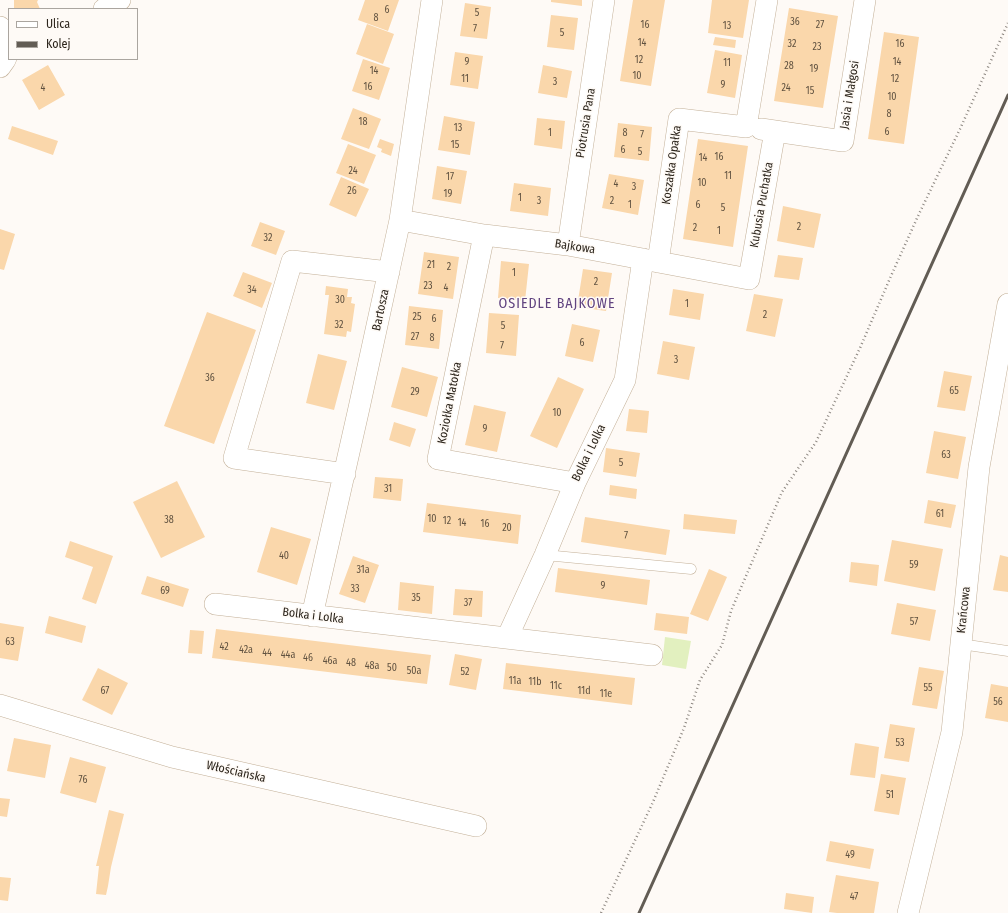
<!DOCTYPE html>
<meta charset="utf-8">
<style>
body{margin:0}
#map{position:relative;width:1008px;height:913px;overflow:hidden;background:#fefaf6;font-family:"Fira Sans Condensed",sans-serif}
canvas{display:block}
.legend{position:absolute;left:8px;top:8px;width:130px;height:52px;box-sizing:border-box;background:#fefaf6;border:1px solid #aaa59f;margin:0;padding:5px 7px;list-style:none;font-size:12px;color:#2c251c}
.legend li{display:flex;align-items:center;gap:8px;height:20px}
.legend b{width:20px;border:1px solid #aaa59f}
</style>
<div id="map">
<canvas width="1008" height="913"></canvas>
<ul class="legend">
<li><b style="height:5px;background:#fff"></b>Ulica</li>
<li><b style="height:5px;background:#625c54"></b>Kolej</li>
</ul>
</div>
<script>
const g = document.querySelector('canvas').getContext('2d');
g.lineJoin = 'round';
function fillPath(path, color) { g.fillStyle = color; g.fill(path, 'evenodd'); }
const poly = rows => new Path2D(rows.map(r => 'M' + r).join(''));
function strokePath(path, color, width, dash) { g.strokeStyle = color; g.lineWidth = width; g.lineCap = dash ? 'butt' : 'round'; g.setLineDash(dash || []); g.stroke(path); }
function label(font, color, halo, rows, align = 'center') {
  g.font = font + ' "Fira Sans Condensed",sans-serif'; g.lineWidth = 3; g.setLineDash([]); g.textBaseline = 'middle'; g.strokeStyle = halo; g.fillStyle = color; for (const [text, x, y, turn = 0] of rows) {
    g.save(); g.translate(x, y); g.rotate((+turn || 0) * Math.PI / 180); g.textAlign = isNaN(turn) ? turn : align; if (halo) g.strokeText(text, 0, 0); g.fillText(text, 0, 0); g.restore();
  }
}
const green = poly([
 [665,637,691,641,686,669,662,665]
]);
const building = poly([
 [14,0,38,0,37,2,40,9,14,9],
 [365,0,399,0,388,31,358,20],
 [551,0,582,0,582,6,551,2],
 [633,0,665,0,651,86,620,81],
 [712,0,749,0,743,38,708,33],
 [465,3,491,7,487,39,460,36],
 [789,8,838,16,823,108,774,101],
 [551,15,578,18,574,50,547,47],
 [367,24,394,34,383,64,356,54],
 [884,32,919,37,904,144,868,139],
 [715,37,736,40,735,48,713,45],
 [715,50,742,55,735,98,707,93],
 [455,52,483,56,478,89,450,85],
 [363,59,390,68,379,100,352,91],
 [48,65,65,95,39,110,22,80],
 [543,65,572,71,567,98,538,93],
 [353,108,381,119,369,149,341,139],
 [444,116,475,122,470,155,438,150],
 [537,118,565,121,562,149,534,145],
 [618,123,652,127,649,161,614,157],
 [12,126,58,141,53,155,8,139],
 [380,139,394,144,391,156,381,152,382,149,377,147],
 [698,139,748,146,733,247,683,239],
 [348,144,376,155,364,184,336,173],
 [437,166,467,171,461,204,432,199],
 [609,174,644,180,638,215,602,208],
 [341,177,369,189,356,217,329,205],
 [514,183,551,188,548,216,510,211],
 [783,206,821,214,814,248,777,241],
 [260,222,285,231,276,255,251,246],
 [0,229,15,234,4,270,0,269],
 [424,252,459,257,453,299,418,294],
 [778,255,803,258,799,280,774,277],
 [501,261,529,264,525,301,498,298],
 [583,269,612,273,606,311,577,307],
 [243,272,272,283,262,308,233,296],
 [326,286,348,289,347,297,352,297,351,303,355,304,351,332,347,331,346,337,324,334,329,295,325,295],
 [673,289,704,294,700,320,669,315],
 [754,294,783,299,775,337,746,331],
 [409,306,443,310,439,349,405,345],
 [207,312,256,330,214,444,164,426],
 [489,313,519,315,516,356,486,353],
 [572,324,600,330,593,362,565,356],
 [663,341,695,347,689,380,657,374],
 [318,354,347,361,334,410,306,403],
 [402,367,438,377,427,417,391,407],
 [944,371,972,376,965,411,937,407],
 [558,377,584,389,557,448,530,436],
 [474,405,506,412,497,452,465,445],
 [629,409,649,411,647,433,626,431],
 [394,422,416,429,410,447,389,440],
 [934,431,966,437,958,479,926,473],
 [606,448,640,453,636,477,603,472],
 [375,477,403,479,401,501,373,498],
 [177,481,205,537,161,558,133,502],
 [610,485,637,489,636,499,609,495],
 [928,500,956,505,951,528,924,523],
 [427,503,521,515,518,544,423,532],
 [684,514,737,520,735,534,683,529],
 [585,517,670,530,666,555,581,542],
 [271,527,311,539,297,585,257,572],
 [892,540,943,549,935,591,884,581],
 [70,541,113,556,96,604,82,599,93,567,65,557],
 [1000,555,1008,557,1008,592,993,590],
 [353,556,379,565,365,603,339,594],
 [851,562,879,565,877,586,849,582],
 [558,568,650,580,647,605,555,592],
 [709,569,727,577,708,621,690,614],
 [147,576,189,589,183,607,141,594],
 [400,582,434,586,432,614,398,610],
 [455,589,483,591,482,617,453,615],
 [897,603,936,610,930,641,891,634],
 [656,613,689,617,687,634,654,630],
 [49,616,86,626,82,643,45,633],
 [0,623,24,627,18,661,0,658],
 [216,629,431,655,427,684,212,658],
 [190,630,204,631,202,654,188,653],
 [455,654,482,659,476,690,449,685],
 [506,663,635,678,632,705,503,689],
 [919,667,944,671,937,709,912,705],
 [98,668,128,683,112,715,82,700],
 [991,684,1008,687,1008,722,985,718],
 [890,724,915,728,909,762,884,758],
 [14,738,51,745,45,778,7,771],
 [855,743,879,747,875,778,850,775],
 [70,757,106,767,96,803,60,793],
 [881,774,906,778,899,815,874,811],
 [0,798,10,799,7,817,0,816],
 [109,810,124,814,111,867,108,886,106,895,96,894,99,866,96,866],
 [830,841,874,849,870,869,826,861],
 [836,875,879,882,874,913,837,913,829,912],
 [0,877,11,878,8,901,0,900],
 [786,893,814,897,812,913,784,909]
]);
const path = poly([
 [601,913,653,802,684,728,700,680,722,645,731,611,782,492,816,442,860,348,891,276,918,216,960,129,1008,23]
]);
const lane = poly([
 [545,555,691,569],
 [961,644,1008,651]
]);
const street = poly([
 [104,9,120,0],
 [0,27,4,31,7,38,9,46,8,53,5,60,0,67],
 [761,129,843,141,865,0],
 [400,220,484,235,568,245,749,279,775,131],
 [484,235,438,459,575,483],
 [568,245,604,0],
 [658,262,679,119,746,127,767,0],
 [345,474,234,458,292,261,389,272],
 [215,604,652,655],
 [312,616,359,408,400,220,432,0],
 [507,638,545,555,575,483,625,380,643,259],
 [0,705,172,757,476,826],
 [908,913,952,732,979,467,1008,304]
]);
const rail = poly([
 [639,913,1008,95]
]);
const numberNames = [
 ["6",387,10],
 ["5",477,13],
 ["8",376,18],
 ["36",795,22],
 ["16",645,25],
 ["27",820,25],
 ["13",727,26],
 ["7",475,29],
 ["5",562,33],
 ["14",642,43],
 ["32",792,44],
 ["16",900,44],
 ["23",817,47],
 ["12",639,60],
 ["9",467,62],
 ["14",897,62],
 ["11",727,63],
 ["28",789,66],
 ["19",814,69],
 ["14",374,71],
 ["10",637,76],
 ["11",465,79],
 ["12",895,79],
 ["3",555,82],
 ["9",723,85],
 ["16",368,87],
 ["4",43,88],
 ["24",786,88],
 ["15",810,91],
 ["10",892,97],
 ["8",889,114],
 ["18",363,122],
 ["13",458,128],
 ["6",887,132],
 ["1",550,133],
 ["8",625,133],
 ["7",642,135],
 ["15",455,145],
 ["6",623,150],
 ["5",640,152],
 ["16",719,157],
 ["14",703,158],
 ["24",353,171],
 ["11",728,176],
 ["17",450,177],
 ["10",702,183],
 ["4",616,184],
 ["3",634,187],
 ["26",352,191],
 ["19",448,194],
 ["1",520,198],
 ["3",539,201],
 ["2",612,201],
 ["1",630,205],
 ["6",698,205],
 ["5",723,208],
 ["2",799,227],
 ["2",695,228],
 ["1",719,231],
 ["32",268,238],
 ["21",431,265],
 ["2",449,267],
 ["1",514,273],
 ["2",596,282],
 ["23",428,286],
 ["4",446,288],
 ["34",252,290],
 ["30",340,300],
 ["1",687,304],
 ["2",765,315],
 ["25",417,317],
 ["6",434,319],
 ["32",339,325],
 ["5",503,326],
 ["27",415,337],
 ["8",432,338],
 ["6",582,343],
 ["7",502,346],
 ["3",676,360],
 ["36",210,378],
 ["65",954,391],
 ["29",415,392],
 ["10",557,413],
 ["9",485,429],
 ["63",946,455],
 ["5",621,463],
 ["31",388,489],
 ["61",940,514],
 ["10",432,519],
 ["38",169,520],
 ["12",447,521],
 ["14",462,523],
 ["16",485,524],
 ["20",507,528],
 ["7",626,536],
 ["40",284,556],
 ["59",914,565],
 ["31a",363,570],
 ["9",603,586],
 ["33",355,589],
 ["69",165,591],
 ["35",416,598],
 ["37",468,603],
 ["57",914,622],
 ["63",10,642],
 ["42",224,647],
 ["42a",246,650],
 ["44",267,653],
 ["44a",288,655],
 ["46",308,658],
 ["46a",330,661],
 ["48",351,663],
 ["48a",372,666],
 ["50",392,668],
 ["50a",414,671],
 ["52",465,672],
 ["11a",515,681],
 ["11b",535,682],
 ["11c",556,686],
 ["55",928,688],
 ["67",105,691],
 ["11d",584,691],
 ["11e",606,694],
 ["56",998,702],
 ["53",900,743],
 ["76",83,780],
 ["51",890,795],
 ["49",850,855],
 ["47",854,897]
];
const streetNames = [
 ["Jasia i Małgosi",850,95,-81],
 ["Piotrusia Pana",586,123,-81],
 ["Koszałka Opałka",672,165,-82],
 ["Kubusia Puchatka",762,205,-80],
 ["Bajkowa",575,247,9],
 ["Bartosza",381,310,-78],
 ["Koziołka Matołka",450,403,-79],
 ["Bolka i Lolka",589,453,-64],
 ["Krańcowa",964,610,-84],
 ["Bolka i Lolka",313,616,7],
 ["Włościańska",236,772,13]
];
const quarterNames = [
 ["OSIEDLE BAJKOWE",557,304]
];
fillPath(green, '#e2f0bf');
fillPath(building, '#fad7ab');
strokePath(lane, '#c3b098', 11);
strokePath(street, '#c3b098', 22);
strokePath(path, '#8e8882', 2.5, [1, 3]);
strokePath(lane, '#fff', 10);
strokePath(street, '#fff', 21);
strokePath(rail, '#625c54', 3);
label('10px', '#605240', null, numberNames);
label('12px', '#2c251c', '#fefaf6', streetNames);
g.letterSpacing = '1px';
label('14px', '#614480', '#fefaf6', quarterNames);
g.letterSpacing = '0px';
</script>
